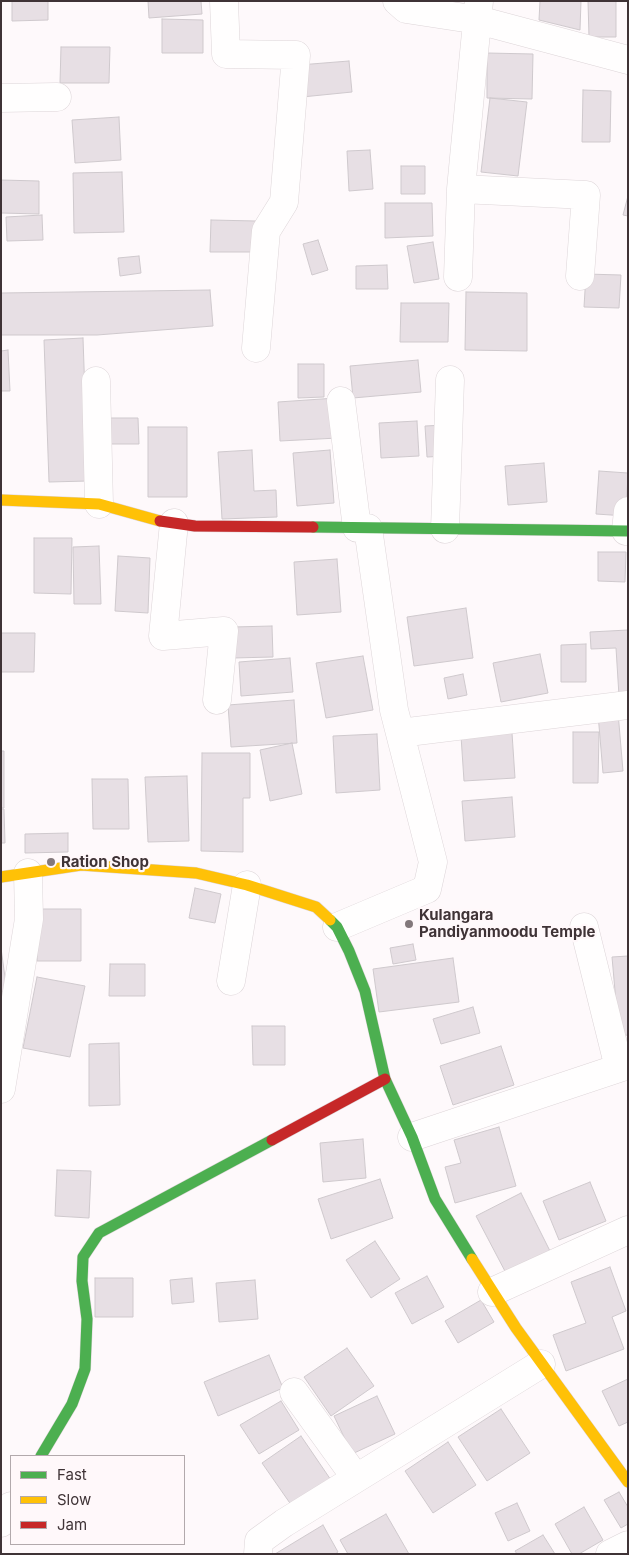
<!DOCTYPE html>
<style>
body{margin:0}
#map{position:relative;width:629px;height:1555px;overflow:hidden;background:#fef9fb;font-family:Inter,sans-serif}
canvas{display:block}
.frame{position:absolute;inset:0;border:2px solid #3f3336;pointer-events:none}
.legend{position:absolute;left:10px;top:1455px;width:175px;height:90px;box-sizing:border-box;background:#fff8fa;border:1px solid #b2a9ac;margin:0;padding:6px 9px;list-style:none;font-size:15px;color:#3f3336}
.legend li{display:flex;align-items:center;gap:10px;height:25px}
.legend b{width:25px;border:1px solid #b2a9ac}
</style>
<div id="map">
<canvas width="629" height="1555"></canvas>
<div class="frame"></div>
<ul class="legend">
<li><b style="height:6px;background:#4caf50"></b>Fast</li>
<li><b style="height:6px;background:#ffc107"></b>Slow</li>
<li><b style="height:6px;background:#c62828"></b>Jam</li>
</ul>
</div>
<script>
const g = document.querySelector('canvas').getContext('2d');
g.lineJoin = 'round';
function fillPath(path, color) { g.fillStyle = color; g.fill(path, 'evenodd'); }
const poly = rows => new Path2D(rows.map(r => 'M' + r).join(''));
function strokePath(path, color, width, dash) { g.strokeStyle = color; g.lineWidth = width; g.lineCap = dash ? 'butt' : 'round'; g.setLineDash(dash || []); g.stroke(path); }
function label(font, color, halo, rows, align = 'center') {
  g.font = font + ' Inter,sans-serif'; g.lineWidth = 4.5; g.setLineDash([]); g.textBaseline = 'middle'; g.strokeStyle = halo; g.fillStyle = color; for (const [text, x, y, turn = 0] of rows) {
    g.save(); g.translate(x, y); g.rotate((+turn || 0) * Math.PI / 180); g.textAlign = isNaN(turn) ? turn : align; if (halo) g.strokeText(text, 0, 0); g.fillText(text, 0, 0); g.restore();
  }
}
const building = poly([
 [12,1,48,1,48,20,12,21,12,1],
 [148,1,201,1,202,14,149,18,148,1],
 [540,1,581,1,580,30,539,20,540,1],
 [588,1,616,1,616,37,589,37,588,1],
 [162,19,203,20,203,53,162,53,162,19],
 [61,47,110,47,109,83,60,83,61,47],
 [487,53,533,54,532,99,487,98,487,53],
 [349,61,352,92,302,97,299,65,349,61],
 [583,90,611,91,610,142,582,142,583,90],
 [490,98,527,102,518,176,481,172,490,98],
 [119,117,121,160,75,163,72,120,119,117],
 [370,150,373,189,349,191,347,151,370,150],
 [401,166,425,166,425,194,401,194,401,166],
 [122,172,124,232,74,233,73,173,122,172],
 [1,180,39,181,39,214,1,213,1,180],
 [628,196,628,216,623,215,628,196],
 [385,203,432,203,433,236,385,238,385,203],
 [42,215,43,240,7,241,6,217,42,215],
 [211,220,256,221,255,252,210,252,211,220],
 [318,240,328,270,312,275,303,244,318,240],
 [433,242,439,279,414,283,407,246,433,242],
 [139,256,141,273,120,276,118,258,139,256],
 [387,265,388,289,356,289,356,266,387,265],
 [586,274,621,275,619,308,584,307,586,274],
 [210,290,213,326,97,335,1,335,1,293,210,290],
 [466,292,527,293,527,351,465,350,466,292],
 [401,303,449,303,448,342,400,342,401,303],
 [83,338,88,481,49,482,44,340,83,338],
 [8,350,10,391,1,391,1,351,8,350],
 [418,360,421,392,353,398,350,366,418,360],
 [298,364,324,364,324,397,298,398,298,364],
 [336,398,338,438,280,441,278,402,336,398],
 [107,418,138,418,139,444,107,444,107,418],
 [417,421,419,456,381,458,379,423,417,421],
 [445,425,447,456,427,457,425,426,445,425],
 [148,427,187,427,187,497,148,497,148,427],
 [252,450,254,491,276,490,277,517,222,519,218,452,252,450],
 [330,450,334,503,297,506,293,453,330,450],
 [544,463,547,502,508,505,505,466,544,463],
 [599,471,628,473,626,516,596,514,599,471],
 [34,538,72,538,71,594,34,593,34,538],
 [99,546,101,604,74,604,73,547,99,546],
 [598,552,626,552,625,582,598,581,598,552],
 [118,556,150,558,148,613,115,611,118,556],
 [337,559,341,612,297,615,294,562,337,559],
 [466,608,473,658,414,666,407,617,466,608],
 [272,626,273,657,233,658,233,627,272,626],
 [628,630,628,695,619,696,616,648,591,649,590,632,628,630],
 [1,633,35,633,34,672,1,672,1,633],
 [586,644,586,682,561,682,561,645,586,644],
 [540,654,548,693,501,702,493,663,540,654],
 [363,656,373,710,326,718,316,663,363,656],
 [290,658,293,692,241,696,239,662,290,658],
 [463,674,467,695,448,699,444,678,463,674],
 [294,700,297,743,231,747,228,705,294,700],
 [618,712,623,771,603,773,598,714,618,712],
 [573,732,599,732,598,783,573,783,573,732],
 [512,733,515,778,464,781,461,736,512,733],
 [377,734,380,790,336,793,333,736,377,734],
 [292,743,302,794,270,801,260,750,292,743],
 [1,751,4,751,4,808,1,808,1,751],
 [202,753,250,753,250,798,243,798,243,852,201,851,202,753],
 [187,776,189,841,148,842,145,777,187,776],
 [92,779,128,779,129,829,93,829,92,779],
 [512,797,515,837,465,841,462,801,512,797],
 [1,809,4,809,5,843,1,843,1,809],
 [68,833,68,852,25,853,25,834,68,833],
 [195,888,221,894,215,923,189,918,195,888],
 [38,909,81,909,81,961,37,961,38,909],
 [413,944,416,960,393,964,390,948,413,944],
 [1,948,7,992,1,992,1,948],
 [628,956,628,1035,619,1036,612,957,628,956],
 [453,958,459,1002,379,1012,373,969,453,958],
 [110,964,145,964,145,996,109,996,110,964],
 [37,977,85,986,70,1057,23,1048,37,977],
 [473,1007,480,1033,441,1044,433,1019,473,1007],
 [252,1026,285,1026,285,1065,253,1065,252,1026],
 [119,1043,120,1105,89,1106,89,1044,119,1043],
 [501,1046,514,1085,453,1105,440,1066,501,1046],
 [499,1127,516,1186,455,1203,445,1167,461,1163,454,1140,499,1127],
 [363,1139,366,1178,323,1182,320,1143,363,1139],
 [57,1170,91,1171,89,1218,55,1216,57,1170],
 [380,1179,393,1218,331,1239,318,1199,380,1179],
 [590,1182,606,1221,559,1240,543,1201,590,1182],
 [521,1193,551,1253,507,1275,476,1216,521,1193],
 [375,1241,400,1279,371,1298,346,1260,375,1241],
 [610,1267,626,1311,612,1317,624,1349,566,1371,553,1335,586,1323,571,1282,610,1267],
 [427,1276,444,1307,412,1324,395,1293,427,1276],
 [95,1278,133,1278,133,1317,95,1317,95,1278],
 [192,1278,194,1302,172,1304,170,1280,192,1278],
 [255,1280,258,1319,219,1322,216,1283,255,1280],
 [481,1300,494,1322,458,1343,445,1321,481,1300],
 [347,1348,374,1386,331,1416,304,1377,347,1348],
 [269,1355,283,1388,218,1416,204,1382,269,1355],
 [628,1379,628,1422,619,1426,602,1391,628,1379],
 [377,1396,395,1434,352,1454,334,1416,377,1396],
 [281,1401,299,1430,259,1454,240,1425,281,1401],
 [501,1409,530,1453,487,1481,458,1437,501,1409],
 [301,1436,333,1483,294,1509,262,1463,301,1436],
 [448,1442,476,1485,433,1513,405,1471,448,1442],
 [619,1492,628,1507,628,1524,621,1528,604,1500,619,1492],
 [517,1503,530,1531,508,1541,495,1513,517,1503],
 [584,1507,603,1540,579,1554,572,1554,555,1524,584,1507],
 [386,1514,409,1554,348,1554,340,1540,386,1514],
 [323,1525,338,1552,335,1554,275,1554,323,1525],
 [543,1535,555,1554,517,1554,515,1551,543,1535]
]);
const street = poly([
 [224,1,226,54,296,55,284,202,266,231,256,348],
 [397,1,406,9,478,20,628,60],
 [1,98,57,97],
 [461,189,586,195,580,276],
 [458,277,461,189,479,1],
 [96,381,99,504],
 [341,401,357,528],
 [174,523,163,636,224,631,217,700],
 [445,529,450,380],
 [626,531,628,511],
 [400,733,628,705],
 [337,927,427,889,433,862,394,710,368,528],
 [584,927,619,1068],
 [231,981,247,885],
 [1,1089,29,919,28,873],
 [412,1137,628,1065],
 [492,1292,628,1230],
 [294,1392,356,1478],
 [1,1523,11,1506],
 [258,1554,259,1541,284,1523,541,1364],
 [610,1554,628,1545]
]);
const fast = poly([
 [313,527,628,531],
 [330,920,337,927,349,951,365,991,385,1079,412,1137,435,1199,472,1259],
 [41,1456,72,1404,85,1369,87,1319,82,1281,83,1257,99,1233,272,1140]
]);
const slow = poly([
 [1,500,99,504,160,521],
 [1,877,81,865,196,873,247,885,316,907,330,920],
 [472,1259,516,1328,628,1482]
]);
const jam = poly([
 [160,521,195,526,313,527],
 [272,1140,385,1079]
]);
const markers = [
 [51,862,5,"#82787b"],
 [409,924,5,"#82787b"]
];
const poiNames = [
 ["Ration Shop",61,862],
 ["Kulangara",419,915],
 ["Pandiyanmoodu Temple",419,932]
];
fillPath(building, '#e7dfe4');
strokePath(building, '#cfc9cd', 1);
strokePath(street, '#ddd5d8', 29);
strokePath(fast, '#ddd5d8', 12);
strokePath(slow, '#ddd5d8', 12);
strokePath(jam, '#ddd5d8', 12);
strokePath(street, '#fffefe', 28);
strokePath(fast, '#4caf50', 11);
strokePath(slow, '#ffc107', 11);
strokePath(jam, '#c62828', 11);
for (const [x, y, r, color] of markers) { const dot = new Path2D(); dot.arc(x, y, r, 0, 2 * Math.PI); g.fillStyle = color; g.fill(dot); strokePath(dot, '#fff8fa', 2); }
label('bold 15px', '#3f3336', '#fff8fa', poiNames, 'left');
</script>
